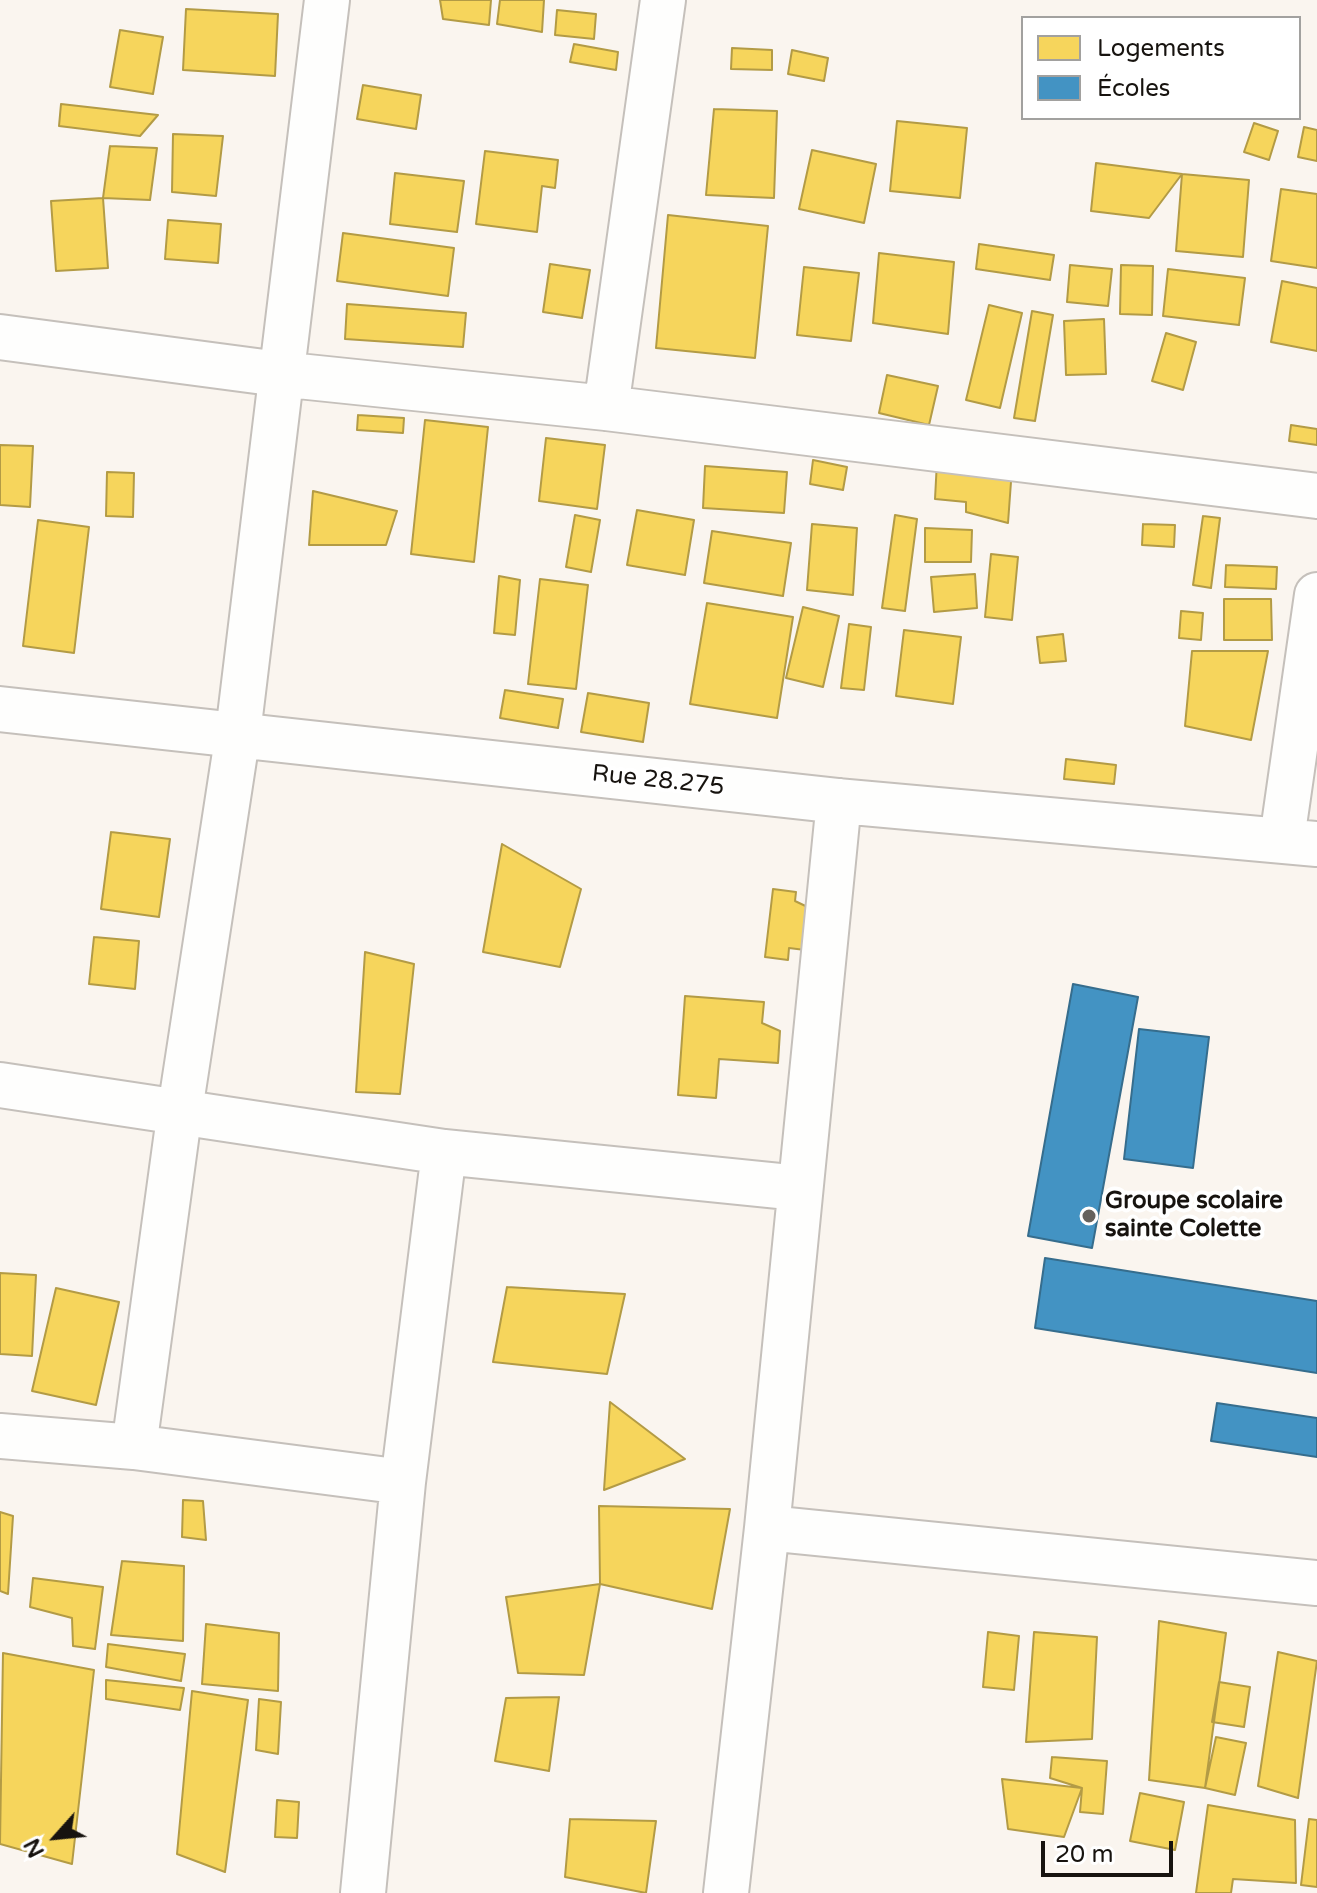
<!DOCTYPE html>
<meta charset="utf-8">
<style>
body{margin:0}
#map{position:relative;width:1317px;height:1893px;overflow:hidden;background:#faf5ef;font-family:"Varela Round",sans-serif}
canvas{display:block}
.legend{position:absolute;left:1021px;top:16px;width:280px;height:104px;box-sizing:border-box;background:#fff;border:2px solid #a2a19f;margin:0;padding:10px 14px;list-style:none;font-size:24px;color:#17130f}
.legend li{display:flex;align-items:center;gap:16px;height:40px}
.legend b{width:40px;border:2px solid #a2a19f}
.north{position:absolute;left:16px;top:1797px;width:80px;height:80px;-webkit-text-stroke:6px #fff;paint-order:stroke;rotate:243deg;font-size:22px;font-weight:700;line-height:32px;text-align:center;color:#17130f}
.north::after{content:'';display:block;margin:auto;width:28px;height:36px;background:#17130f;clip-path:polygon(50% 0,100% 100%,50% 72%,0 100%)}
.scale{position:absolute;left:1041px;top:1841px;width:132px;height:36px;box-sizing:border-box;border:4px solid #17130f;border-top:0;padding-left:10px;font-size:24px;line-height:28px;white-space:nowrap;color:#17130f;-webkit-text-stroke:6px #fff;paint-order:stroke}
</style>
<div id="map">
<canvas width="1317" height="1893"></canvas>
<ul class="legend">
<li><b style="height:22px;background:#f6d55c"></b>Logements</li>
<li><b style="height:22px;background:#4393c3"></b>Écoles</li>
</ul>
<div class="north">N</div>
<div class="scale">20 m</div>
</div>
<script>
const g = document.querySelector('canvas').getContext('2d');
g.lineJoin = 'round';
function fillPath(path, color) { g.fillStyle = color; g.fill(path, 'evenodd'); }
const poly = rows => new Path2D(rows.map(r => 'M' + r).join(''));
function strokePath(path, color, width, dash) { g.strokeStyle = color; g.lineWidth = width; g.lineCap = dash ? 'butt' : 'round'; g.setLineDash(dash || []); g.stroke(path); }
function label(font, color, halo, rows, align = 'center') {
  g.font = font + ' "Varela Round",sans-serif'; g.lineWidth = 8; g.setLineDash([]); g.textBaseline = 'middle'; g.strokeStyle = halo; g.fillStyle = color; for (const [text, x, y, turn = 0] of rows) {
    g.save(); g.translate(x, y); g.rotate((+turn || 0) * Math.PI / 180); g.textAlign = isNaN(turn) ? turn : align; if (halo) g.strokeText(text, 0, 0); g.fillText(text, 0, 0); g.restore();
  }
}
const homes = poly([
 [440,0,491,0,489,25,443,19,440,0],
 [500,0,544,0,542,32,497,24,500,0],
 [186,9,278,14,275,76,183,70,186,9],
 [557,10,596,14,594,39,555,35,557,10],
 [120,30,163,37,153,94,110,87,120,30],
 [574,44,618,52,616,70,570,62,574,44],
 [732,48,772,50,772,70,731,69,732,48],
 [792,50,828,58,824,81,788,74,792,50],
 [363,85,421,95,416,129,357,119,363,85],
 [61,104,158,115,140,136,59,126,61,104],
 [714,109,777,111,774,198,706,195,714,109],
 [897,121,967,128,960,198,890,191,897,121],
 [1254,123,1278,131,1269,160,1244,152,1254,123],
 [1304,127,1317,130,1317,161,1298,157,1304,127],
 [173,134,223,136,216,196,172,192,173,134],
 [110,146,157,148,150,200,103,198,110,146],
 [812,150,876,164,864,223,799,209,812,150],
 [485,151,558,160,555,188,542,186,537,232,476,224,485,151],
 [1096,163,1182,174,1149,218,1091,211,1096,163],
 [395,173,464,181,457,232,390,224,395,173],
 [1182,174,1249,180,1243,257,1176,251,1182,174],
 [1281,189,1317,194,1317,268,1271,261,1281,189],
 [103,198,108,268,56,271,51,201,103,198],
 [668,215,768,226,755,358,656,348,668,215],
 [168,220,221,224,218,263,165,259,168,220],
 [343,233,454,248,448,296,337,281,343,233],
 [979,244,1054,255,1050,280,976,269,979,244],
 [879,253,954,262,948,334,873,323,879,253],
 [550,264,590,270,582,318,543,312,550,264],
 [1070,265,1112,269,1108,306,1067,302,1070,265],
 [1121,265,1153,266,1152,315,1120,314,1121,265],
 [804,267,859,273,851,341,797,335,804,267],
 [1168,269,1245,278,1239,325,1163,316,1168,269],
 [1282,281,1317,288,1317,351,1271,342,1282,281],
 [347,304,466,313,463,347,345,339,347,304],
 [989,305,1022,313,1000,408,966,400,989,305],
 [1032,311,1053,315,1035,421,1014,418,1032,311],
 [1104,319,1106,374,1066,375,1064,321,1104,319],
 [1166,333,1196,342,1183,390,1152,381,1166,333],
 [887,375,938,386,929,425,879,413,887,375],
 [358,415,404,418,403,433,357,430,358,415],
 [425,420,488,427,474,562,411,554,425,420],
 [1291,425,1317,429,1317,445,1289,441,1291,425],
 [546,438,605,445,597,509,539,501,546,438],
 [0,445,33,446,30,507,0,505,0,445],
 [813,460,847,467,843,490,810,484,813,460],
 [937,461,1012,468,1008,523,966,512,966,502,935,499,937,461],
 [705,466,787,472,784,513,703,508,705,466],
 [107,472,134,473,133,517,106,516,107,472],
 [313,491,397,511,386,545,309,545,313,491],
 [637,510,694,520,685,575,627,565,637,510],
 [575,515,600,520,591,572,566,567,575,515],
 [895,515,917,519,905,611,882,608,895,515],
 [1203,516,1220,518,1211,588,1193,585,1203,516],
 [38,520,89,527,74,653,23,646,38,520],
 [812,524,857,528,853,595,807,590,812,524],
 [1143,524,1175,525,1174,547,1142,545,1143,524],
 [925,528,972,530,971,562,925,562,925,528],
 [712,531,791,543,783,596,704,583,712,531],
 [991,554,1018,557,1012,620,985,617,991,554],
 [1226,565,1277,567,1276,589,1225,587,1226,565],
 [975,574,977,608,934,612,931,577,975,574],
 [499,576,520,580,515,635,494,633,499,576],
 [540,579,588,585,576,689,528,684,540,579],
 [1224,599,1271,599,1272,640,1224,640,1224,599],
 [707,603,793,617,777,718,690,704,707,603],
 [803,607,839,616,823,687,786,678,803,607],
 [1181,611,1203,613,1201,640,1179,638,1181,611],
 [849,624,871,627,864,690,841,688,849,624],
 [904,630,961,637,953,704,896,696,904,630],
 [1063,634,1066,661,1040,663,1037,637,1063,634],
 [1192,651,1268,651,1251,740,1185,726,1192,651],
 [505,690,563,699,558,728,500,718,505,690],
 [588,693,649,703,643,742,581,732,588,693],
 [1066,759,1116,765,1114,784,1064,779,1066,759],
 [111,832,170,839,159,917,101,909,111,832],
 [502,844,581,889,560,967,483,952,502,844],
 [773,889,796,892,795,901,818,912,813,951,789,948,788,960,765,957,773,889],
 [94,937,139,941,135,989,89,984,94,937],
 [365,952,414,964,400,1094,356,1092,365,952],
 [685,996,764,1002,762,1023,780,1031,778,1063,719,1059,716,1098,678,1095,685,996],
 [0,1273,36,1275,32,1356,0,1354,0,1273],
 [507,1287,625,1294,607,1374,493,1362,507,1287],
 [56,1288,119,1302,96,1405,32,1391,56,1288],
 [610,1402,685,1459,604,1490,610,1402],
 [183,1500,203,1501,206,1540,182,1537,183,1500],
 [599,1506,730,1509,712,1609,600,1584,599,1506],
 [0,1512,13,1516,8,1594,0,1591,0,1512],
 [122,1561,184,1566,183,1641,111,1635,122,1561],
 [33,1578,103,1587,95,1649,73,1646,72,1618,30,1607,33,1578],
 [600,1584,584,1675,518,1673,506,1597,600,1584],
 [1159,1621,1226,1633,1205,1788,1149,1780,1159,1621],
 [206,1624,279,1633,278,1691,202,1684,206,1624],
 [988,1632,1019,1636,1014,1690,983,1687,988,1632],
 [1034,1632,1097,1637,1092,1739,1026,1742,1034,1632],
 [108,1644,185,1654,181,1681,106,1667,108,1644],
 [1278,1652,1317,1661,1298,1798,1258,1786,1278,1652],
 [3,1653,94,1670,72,1864,0,1844,3,1653],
 [106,1680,184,1688,180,1710,106,1699,106,1680],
 [1219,1682,1250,1687,1244,1727,1212,1722,1219,1682],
 [192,1691,248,1700,225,1872,177,1854,192,1691],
 [559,1697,549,1771,495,1761,506,1698,559,1697],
 [259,1699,281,1702,278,1754,256,1750,259,1699],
 [1216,1737,1246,1743,1235,1795,1205,1788,1216,1737],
 [1052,1757,1107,1761,1103,1814,1080,1812,1082,1788,1050,1778,1052,1757],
 [1002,1779,1082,1788,1064,1837,1008,1829,1002,1779],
 [1140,1793,1184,1802,1175,1850,1130,1841,1140,1793],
 [277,1800,299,1802,297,1838,275,1837,277,1800],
 [1208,1805,1295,1820,1296,1883,1233,1879,1231,1893,1196,1893,1208,1805],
 [570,1819,656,1821,646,1893,565,1877,570,1819],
 [1309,1819,1317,1820,1317,1887,1301,1885,1309,1819]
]);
const schools = poly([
 [1073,984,1138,997,1092,1248,1028,1236,1073,984],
 [1139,1029,1209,1037,1193,1168,1124,1159,1139,1029],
 [1045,1258,1317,1301,1317,1373,1035,1328,1045,1258],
 [1217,1403,1317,1418,1317,1457,1211,1441,1217,1403]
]);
const minor = poly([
 [0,337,279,374,606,408,1317,496],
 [606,408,663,0],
 [0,709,839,801,1317,844],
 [1282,839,1317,595],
 [0,1085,444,1152,799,1188],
 [0,1436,134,1447,403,1482],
 [134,1447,180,1110,238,733,327,0],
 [767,1528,1317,1583],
 [363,1893,403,1482,444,1152],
 [726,1893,767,1528,839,801]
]);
const markers = [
 [1089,1216,8,"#66625d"]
];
const streetNames = [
 ["Rue 28.275",658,781,6]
];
const poiNames = [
 ["Groupe scolaire",1105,1202],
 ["sainte Colette",1105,1230]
];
fillPath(homes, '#f6d55c');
strokePath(homes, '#b39b45', 2);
fillPath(schools, '#4393c3');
strokePath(schools, '#366d8d', 2);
strokePath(minor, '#c5c0bb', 48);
strokePath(minor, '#fefefd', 44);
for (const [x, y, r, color] of markers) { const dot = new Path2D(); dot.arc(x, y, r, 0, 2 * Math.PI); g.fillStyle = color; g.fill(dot); strokePath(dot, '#fff', 3); }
label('24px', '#17130f', '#fff', streetNames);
label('bold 24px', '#17130f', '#fff', poiNames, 'left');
</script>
